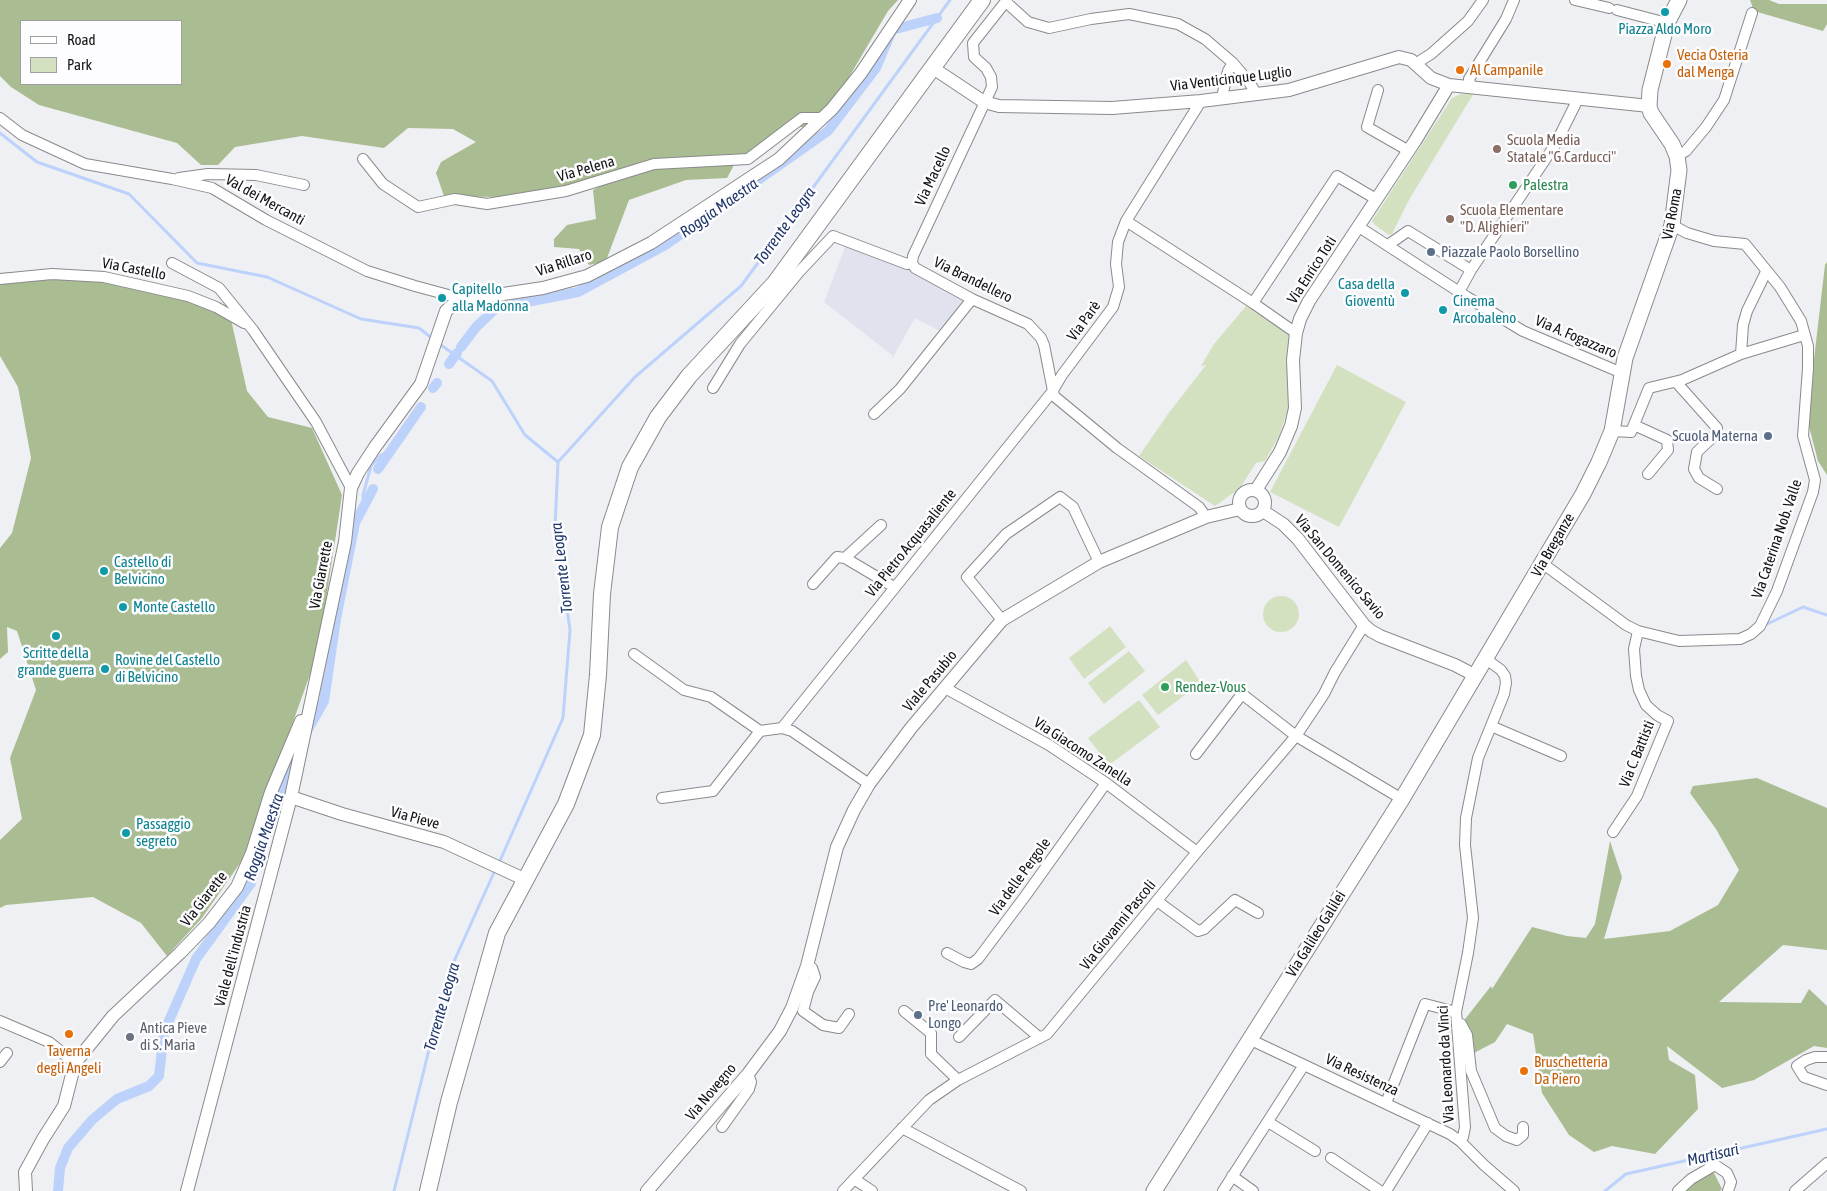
<!DOCTYPE html>
<meta charset="utf-8">
<style>
body{margin:0}
#map{position:relative;width:1827px;height:1191px;overflow:hidden;background:#eff0f3;font-family:"Asap Condensed",sans-serif}
canvas{display:block}
.legend{position:absolute;left:20px;top:20px;width:162px;height:65px;box-sizing:border-box;background:#fdfdff;border:1px solid #9f9fa1;margin:0;padding:6px 9px;list-style:none;font-size:15px;color:#131314}
.legend li{display:flex;align-items:center;gap:10px;height:25px}
.legend b{width:25px;border:1px solid #9f9fa1}
</style>
<div id="map">
<canvas width="1827" height="1191"></canvas>
<ul class="legend">
<li><b style="height:6px;background:#fff"></b>Road</li>
<li><b style="height:14px;background:#d3e1c0"></b>Park</li>
</ul>
</div>
<script>
const g = document.querySelector('canvas').getContext('2d');
g.lineJoin = 'round';
function fillPath(path, color) { g.fillStyle = color; g.fill(path, 'evenodd'); }
const poly = rows => new Path2D(rows.map(r => 'M' + r).join(''));
function strokePath(path, color, width, dash) { g.strokeStyle = color; g.lineWidth = width; g.lineCap = dash ? 'butt' : 'round'; g.setLineDash(dash || []); g.stroke(path); }
function label(font, color, halo, rows, align = 'center') {
  g.font = font + ' "Asap Condensed",sans-serif'; g.lineWidth = 5; g.setLineDash([]); g.textBaseline = 'middle'; g.strokeStyle = halo; g.fillStyle = color; for (const [text, x, y, turn = 0] of rows) {
    g.save(); g.translate(x, y); g.rotate((+turn || 0) * Math.PI / 180); g.textAlign = isNaN(turn) ? turn : align; if (halo) g.strokeText(text, 0, 0); g.fillText(text, 0, 0); g.restore();
  }
}
const built = poly([
 [866,244,943,285,946,292,965,302,942,332,915,318,892,359,892,355,824,302,846,245]
]);
const green = poly([
 [1474,93,1410,198,1392,234,1389,235,1375,225,1372,221,1452,98,1461,94],
 [1247,305,1286,331,1289,337,1288,410,1279,436,1265,461,1256,463,1240,488,1215,506,1139,456,1168,414,1206,365,1201,366,1214,344],
 [1337,365,1406,402,1339,527,1270,492],
 '1263 614a18 18 0 1 1 36 0a18 18 0 1 1-36 0Z',
 [1110,626,1126,647,1084,679,1069,658],
 [1129,651,1145,671,1104,704,1088,683],
 [1186,660,1201,683,1158,715,1142,695],
 [1139,700,1160,727,1109,765,1088,738]
]);
const forest = poly([
 [0,0,898,0,888,11,839,94,808,127,783,127,742,160,643,161,551,198,444,196,436,173,441,162,476,142,453,129,408,128,384,148,302,136,235,147,218,165,201,165,177,143,39,105,11,87,0,76],
 [21,21,181,21,181,84,21,84],
 [1750,0,1769,0,1779,4,1827,4,1827,24,1823,31,1754,11],
 [734,165,727,178,686,180,629,200,607,258,598,263,589,265,579,249,554,247,554,239,567,225,596,219,593,190,637,167],
 [1827,262,1827,475,1818,461,1807,419,1825,265],
 [36,271,124,280,207,303,230,315,247,391,268,417,312,428,342,495,318,652,245,856,202,918,167,956,141,923,93,897,6,905,0,908,0,840,22,819,10,758,36,690,17,631,7,627,8,652,0,659,0,548,12,533,31,458,18,387,0,356,0,273],
 [1757,778,1827,808,1827,950,1783,945,1719,1002,1801,1003,1809,989,1827,1006,1827,1048,1814,1046,1754,1080,1722,1088,1667,1046,1669,1060,1695,1075,1698,1109,1655,1154,1612,1146,1594,1152,1569,1135,1542,1093,1533,1034,1507,1024,1495,1042,1474,1053,1462,1023,1491,986,1492,989,1532,927,1567,936,1586,938,1595,924,1610,841,1622,877,1604,939,1670,931,1718,905,1739,870,1716,829,1690,793,1693,786],
 [1712,1169,1722,1189,1720,1191,1678,1191]
]);
const stream = poly([
 [0,133,37,162,129,194,197,263,267,277,361,319,419,328,433,339],
 [438,343,492,381,525,435,558,462],
 [364,506,363,495,371,466,381,455,391,450],
 [1763,626,1803,607,1827,615],
 [499,863,563,718,570,630,555,527,558,462,635,377,741,286,950,0],
 [394,1191,447,977,496,868],
 [1605,1191,1626,1174,1827,1129]
]);
const canal = poly([
 [461,347,476,327,496,308,578,292,667,244,828,131,876,68,892,30,937,18],
 [449,364,457,353],
 [433,388,437,383],
 [378,469,421,407],
 [307,731,324,701,336,619,355,523,373,489],
 [58,1191,60,1168,68,1148,92,1120,117,1099,149,1086,159,1076,164,1032,196,959,251,883,289,764,299,746]
]);
const minor = poly([
 [1575,0,1609,8],
 [1006,2,1028,22,1049,28,1091,19,1129,14,1178,24,1205,39,1233,63,1249,82,1256,93],
 [1617,10,1667,23],
 [1415,64,1431,54,1468,21,1483,0],
 [1471,88,1469,79,1506,19,1514,0],
 [1378,90,1367,127,1409,151],
 [1222,97,1228,71,1233,63],
 [1201,101,1126,221,1253,303,1296,333],
 [0,118,22,135,85,164,172,179,212,188,266,220,367,271,415,286,452,296,457,301],
 [1677,156,1686,151,1706,127,1724,100,1752,13],
 [363,159,383,184,418,207,455,199,487,204,566,191,654,164,748,159,802,118,822,118],
 [179,178,208,174,256,175,304,185],
 [1359,227,1467,297,1523,331,1622,373],
 [1388,245,1408,231,1471,270],
 [172,263,219,288,253,330,316,422,351,488],
 [912,263,913,256,992,87,991,77,986,68,974,57,973,43,1007,0],
 [0,279,52,274,104,277,188,296,216,307,244,323],
 [1459,292,1471,270,1555,145,1578,99],
 [1253,303,1337,176,1376,199],
 [1741,354,1743,325,1747,311,1766,272],
 [1676,382,1717,428,1716,434,1697,452,1694,469,1699,478,1717,489],
 [713,388,740,344,799,272,833,236,907,264,912,263,915,268,972,299,1028,324,1041,338,1044,345,1054,396,1117,448,1199,507,1206,517],
 [874,414,900,389,972,299],
 [1634,425,1667,440,1668,450,1648,474],
 [1612,431,1631,432,1649,388,1682,380,1741,354,1804,335],
 [881,525,845,558,894,587],
 [1542,563,1626,625,1638,631,1634,649,1636,676,1639,690,1646,705,1657,715,1668,721,1637,796,1613,832],
 [813,584,837,557,845,558],
 [1002,620,967,577,1006,534,1060,497,1073,507,1099,562],
 [1638,631,1679,641,1740,639,1751,634,1760,626,1777,591,1813,492,1815,480,1803,436,1808,368,1808,346,1801,321,1780,287,1745,244,1714,241,1687,233,1672,225],
 [634,654,684,690,711,697,760,731],
 [945,688,1049,745,1106,783,1197,852],
 [1491,726,1561,756],
 [782,728,1052,392,1062,375,1113,307,1119,287,1116,264,1118,242,1126,221],
 [1196,754,1242,694,1296,736,1402,799],
 [662,798,713,791,760,731,782,728,792,731,869,784],
 [1157,901,1198,931,1204,929,1235,900,1258,913],
 [947,953,964,962,971,964,978,959,1026,895,1106,783],
 [807,966,812,968,815,977,808,992,803,1011,823,1025,839,1028,849,1014],
 [904,1011,931,1033,931,1054,958,1080],
 [0,1021,49,1042,75,1063],
 [1457,1022,1461,1024,1467,1035,1471,1071,1495,1128,1506,1136,1517,1140,1523,1135,1523,1127],
 [959,1037,995,1000,1040,1038],
 [1249,1039,1450,1134,1460,1141,1484,1165,1514,1191],
 [1827,1057,1815,1057,1806,1060,1797,1066,1804,1077,1827,1085],
 [0,1062,7,1053],
 [1386,1103,1425,1004,1456,1012],
 [1268,1122,1315,1151],
 [722,1127,749,1089,751,1082,748,1074],
 [902,1128,1021,1191],
 [1460,1141,1463,1137,1465,1127,1456,1012,1468,953,1473,918,1465,845,1466,818,1478,758,1504,694,1506,683,1505,676,1501,670,1486,659],
 [1331,1158,1380,1191],
 [1232,1176,1253,1191],
 [854,1179,872,1191],
 [843,1191,929,1100,958,1080,1047,1034,1197,852,1296,736,1324,694,1335,672,1364,625],
 [1223,1191,1304,1065],
 [1386,1191,1428,1123],
 [1678,1191,1691,1179,1715,1165,1727,1173,1731,1182,1728,1191],
 [1795,1191,1827,1163]
]);
const tertiary = poly([
 [933,68,984,102,999,106,1112,108,1201,101,1289,90,1399,57,1411,60,1431,78,1449,85,1649,106],
 '1239 503a13 13 0 1 1 26 0a13 13 0 1 1-26 0Z',
 [1256,490,1280,452,1291,426,1295,408,1293,360,1296,333,1300,319,1309,301,1415,141,1449,85],
 [1263,511,1283,524,1298,539,1364,625,1371,631,1380,636,1455,665,1476,676],
 [291,797,342,814,444,842,526,880],
 [26,1191,25,1172,43,1139,64,1106,75,1063,113,1016,180,953,209,923,237,887,252,853,271,792,301,721],
 [187,1191,291,797,345,542,351,488,358,473,375,447,421,384,446,311,457,301,543,288,587,276,651,243,779,159,832,109,861,73,910,0],
 [647,1191,748,1074,780,1031,792,1008,807,966,837,847,854,810,869,784,911,728,1002,620,1099,562,1206,517,1240,509]
]);
const secondary = poly([
 [1154,1191,1402,799,1583,494,1599,462,1612,431,1625,358,1672,225,1679,170,1677,156,1672,144,1651,113,1649,106,1650,90,1667,23,1679,0]
]);
const primary = poly([
 [428,1191,449,1102,497,933,566,804,592,735,598,675,602,594,610,527,630,467,658,417,689,376,775,283,982,0]
]);
const markers = [
 [1665,12,5,"#0f9aa8"],
 [1667,64,5,"#e8710a"],
 [1460,70,5,"#e8710a"],
 [1497,149,5,"#8d6e63"],
 [1513,185,5,"#2e9e5b"],
 [1450,219,5,"#8d6e63"],
 [1431,252,5,"#5c6f8a"],
 [1405,293,5,"#0f9aa8"],
 [442,298,5,"#0f9aa8"],
 [1443,310,5,"#0f9aa8"],
 [1768,436,5,"#5c6f8a"],
 [104,571,5,"#0f9aa8"],
 [123,607,5,"#0f9aa8"],
 [56,636,5,"#0f9aa8"],
 [105,669,5,"#0f9aa8"],
 [1165,687,5,"#2e9e5b"],
 [126,833,5,"#0f9aa8"],
 [918,1015,5,"#5c6f8a"],
 [69,1034,5,"#e8710a"],
 [130,1037,5,"#6b7280"],
 [1524,1071,5,"#e8710a"]
];
const cultureNames = [
 ["Piazza Aldo Moro",1665,29,"center"],
 ["Casa della",1395,284,"right"],
 ["Gioventù",1395,301,"right"],
 ["Capitello",452,289],
 ["alla Madonna",452,306],
 ["Cinema",1453,301],
 ["Arcobaleno",1453,318],
 ["Castello di",114,562],
 ["Belvicino",114,579],
 ["Monte Castello",133,607],
 ["Scritte della",56,653,"center"],
 ["grande guerra",56,670,"center"],
 ["Rovine del Castello",115,660],
 ["di Belvicino",115,677],
 ["Passaggio",136,824],
 ["segreto",136,841]
];
const foodNames = [
 ["Vecia Osteria",1677,55],
 ["dal Menga",1677,72],
 ["Al Campanile",1470,70],
 ["Taverna",69,1051,"center"],
 ["degli Angeli",69,1068,"center"],
 ["Bruschetteria",1534,1062],
 ["Da Piero",1534,1079]
];
const streetNames = [
 ["Via Venticinque Luglio",1231,79,-7],
 ["Via Pelena",586,169,-16],
 ["Via Macello",933,176,-65],
 ["Val dei Mercanti",265,200,29],
 ["Via Roma",1672,214,-79],
 ["Via Rillaro",564,263,-18],
 ["Via Castello",134,269,11],
 ["Via Enrico Toti",1312,270,-57],
 ["Via Brandellero",973,280,26],
 ["Via Parè",1084,321,-54],
 ["Via A. Fogazzaro",1576,337,23],
 ["Via Caterina Nob. Valle",1777,539,-71],
 ["Via Pietro Acquasaliente",911,543,-51],
 ["Via Breganze",1553,545,-60],
 ["Via San Domenico Savio",1340,567,50],
 ["Via Giarrette",321,575,-79],
 ["Viale Pasubio",930,681,-50],
 ["Via Giacomo Zanella",1083,752,33],
 ["Via C. Battisti",1637,754,-68],
 ["Via Pieve",415,818,15],
 ["Via delle Pergole",1020,877,-54],
 ["Via Giarette",204,899,-52],
 ["Via Giovanni Pascoli",1118,925,-51],
 ["Via Galileo Galilei",1316,934,-58],
 ["Viale dell'industria",233,956,-75],
 ["Via Leonardo da Vinci",1446,1064,-93],
 ["Via Resistenza",1362,1075,25],
 ["Via Novegno",711,1092,-50]
];
const educationNames = [
 ["Scuola Media",1507,140],
 ["Statale \"G.Carducci\"",1507,157],
 ["Scuola Elementare",1460,210],
 ["\"D. Alighieri\"",1460,227]
];
const leisureNames = [
 ["Palestra",1523,185],
 ["Rendez-Vous",1175,687]
];
const serviceNames = [
 ["Piazzale Paolo Borsellino",1441,252],
 ["Scuola Materna",1758,436,"right"],
 ["Pre' Leonardo",928,1006],
 ["Longo",928,1023]
];
const worshipNames = [
 ["Antica Pieve",140,1028],
 ["di S. Maria",140,1045]
];
const waterNames = [
 ["Roggia Maestra",719,208,-35],
 ["Torrente Leogra",785,226,-54],
 ["Torrente Leogra",562,568,-97],
 ["Roggia Maestra",264,837,-71],
 ["Torrente Leogra",442,1007,-74],
 ["Martisari",1713,1155,-13]
];
fillPath(built, '#e0e2ed');
fillPath(green, '#d3e1c0');
fillPath(forest, '#aabc91');
strokePath(stream, '#bdd2fb', 3);
strokePath(canal, '#bdd2fb', 10);
strokePath(minor, '#8a8a8d', 12);
strokePath(tertiary, '#8a8a8d', 14);
strokePath(secondary, '#8a8a8d', 17);
strokePath(primary, '#8a8a8d', 18);
strokePath(minor, '#fff', 10);
strokePath(tertiary, '#fff', 12);
strokePath(secondary, '#fff', 15);
strokePath(primary, '#fff', 16);
for (const [x, y, r, color] of markers) { const dot = new Path2D(); dot.arc(x, y, r, 0, 2 * Math.PI); g.fillStyle = color; g.fill(dot); strokePath(dot, '#fdfdff', 2); }
label('15px', '#0d838f', '#fdfdff', cultureNames, 'left');
label('15px', '#c56008', '#fdfdff', foodNames, 'left');
label('15px', '#131314', '#fdfdff', streetNames);
label('15px', '#785e54', '#fdfdff', educationNames, 'left');
label('15px', '#27864d', '#fdfdff', leisureNames, 'left');
label('15px', '#4e5e75', '#fdfdff', serviceNames, 'left');
label('15px', '#5b616d', '#fdfdff', worshipNames, 'left');
label('italic 16px', '#203869', '#fdfdff', waterNames);
</script>
